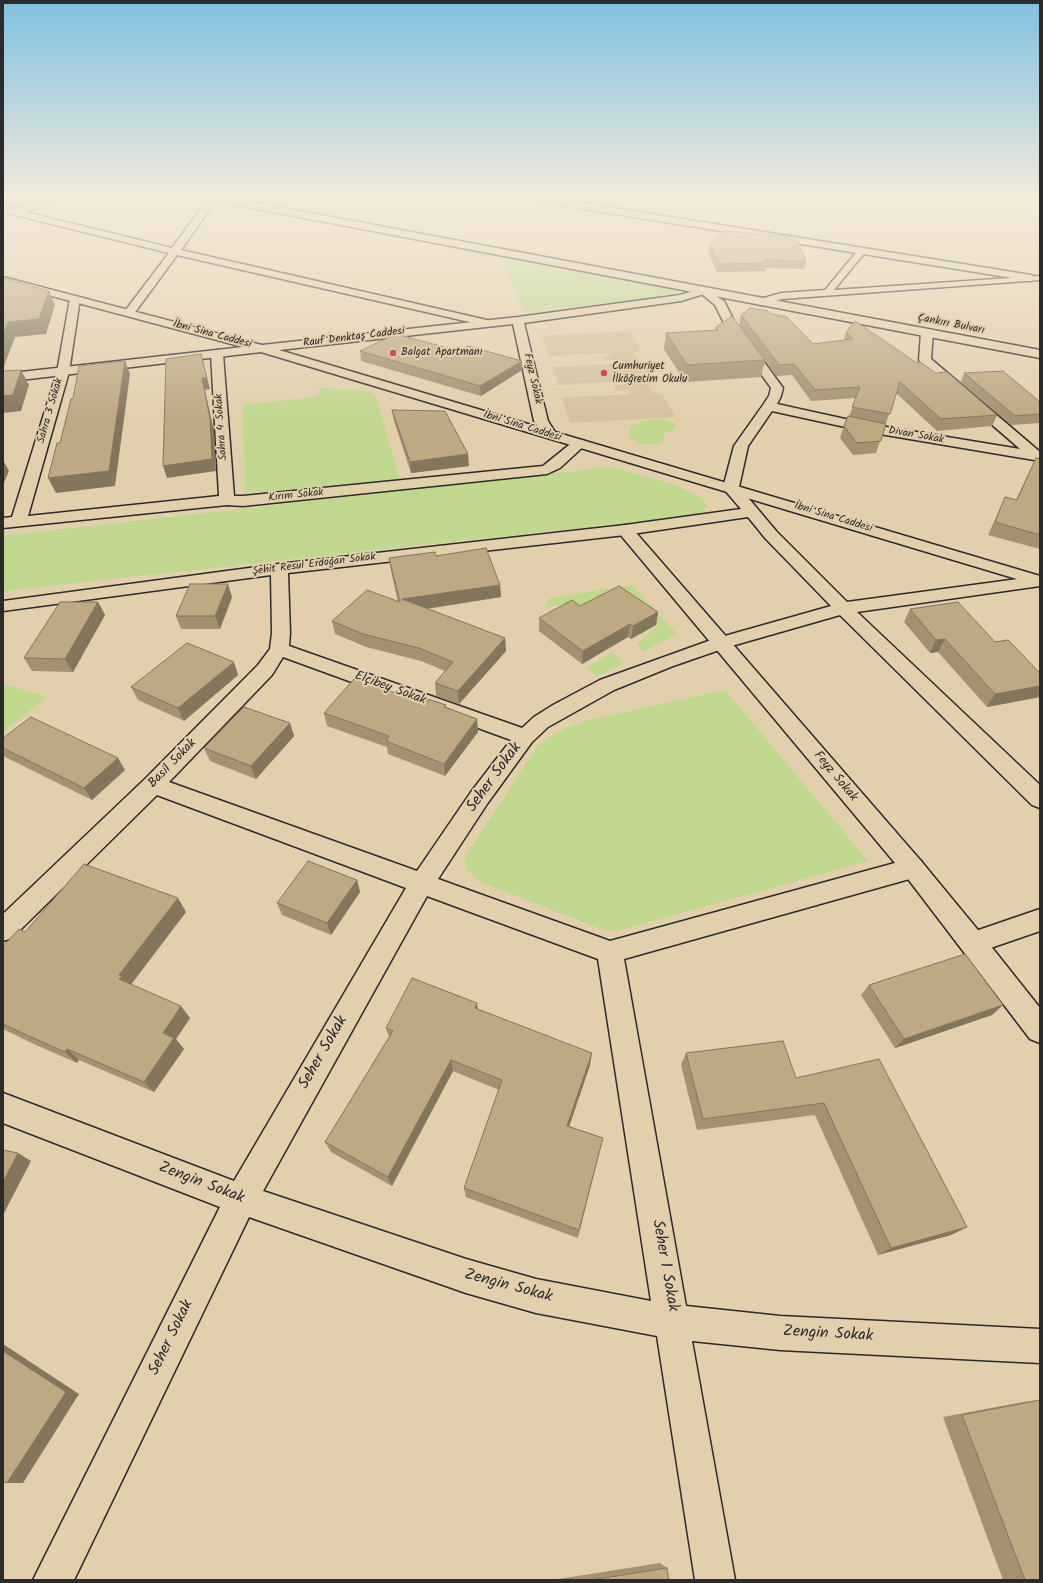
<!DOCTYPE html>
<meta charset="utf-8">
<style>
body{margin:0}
#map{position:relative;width:1043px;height:1583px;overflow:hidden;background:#e2d0ad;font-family:Kalam,sans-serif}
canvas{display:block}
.frame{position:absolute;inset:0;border:4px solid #2b2b2b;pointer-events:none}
</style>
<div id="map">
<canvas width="1043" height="1583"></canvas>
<div class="frame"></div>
</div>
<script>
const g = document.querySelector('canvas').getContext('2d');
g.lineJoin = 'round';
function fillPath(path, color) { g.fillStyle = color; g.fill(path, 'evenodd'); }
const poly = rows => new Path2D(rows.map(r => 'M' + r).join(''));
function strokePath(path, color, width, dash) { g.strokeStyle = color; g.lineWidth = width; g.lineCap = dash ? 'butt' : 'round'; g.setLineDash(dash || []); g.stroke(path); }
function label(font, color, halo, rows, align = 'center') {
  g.font = font + ' Kalam,sans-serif'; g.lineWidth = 4; g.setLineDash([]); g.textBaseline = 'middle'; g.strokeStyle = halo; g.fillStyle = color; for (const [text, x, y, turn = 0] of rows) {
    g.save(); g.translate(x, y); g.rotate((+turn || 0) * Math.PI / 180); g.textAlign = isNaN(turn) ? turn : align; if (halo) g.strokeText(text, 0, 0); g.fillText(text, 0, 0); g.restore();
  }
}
const built = poly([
 [630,331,641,351,634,352,639,362,646,362,655,379,646,380,653,393,662,393,675,417,570,423,562,398,630,394,628,390,616,391,614,385,625,384,624,381,559,385,553,367,617,364,616,360,605,361,602,356,611,356,610,353,549,356,542,336]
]);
const green = poly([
 [502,259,675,290,679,295,677,296,523,312],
 [319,388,357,390,371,392,376,398,400,479,245,493,243,405,318,396],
 [653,419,662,419,674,424,676,427,670,432,664,434,663,442,657,444,641,444,629,438,630,427,640,422],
 [610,467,669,483,697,495,704,500,706,507,703,512,696,515,3,591,3,536],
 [632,585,677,634,643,652,637,644,659,625,617,597,585,613,568,603,544,608,550,598],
 [612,652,625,662,597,677,586,668],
 [3,684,47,697,3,732],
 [725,690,868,861,617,931,606,931,478,881,466,869,465,858,537,746,557,732,585,721]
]);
const service = poly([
 [859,249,862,249,866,251,834,290,1040,276,1040,280,782,299,760,305,756,302,757,300,781,293,825,290,859,249]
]);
const minor = poly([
 [44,199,58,199,25,212,172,248,208,199,217,199,181,250,487,320,493,323,487,326,177,255,133,315,125,315,124,313,125,311,169,253,3,212,3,206,15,209,44,199],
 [703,288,724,301,734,321,783,388,781,396,777,404,868,424,1020,449,921,363,919,360,921,333,923,331,927,330,931,331,933,333,931,359,1040,452,1040,461,868,432,772,411,748,446,739,487,777,532,847,602,1040,576,1040,586,857,612,1040,785,1040,808,1032,805,840,615,728,647,673,666,614,690,548,727,532,742,487,804,438,879,610,941,913,858,921,861,925,868,921,875,913,878,624,959,686,1306,780,1316,1040,1329,1040,1363,780,1350,692,1341,735,1580,695,1580,657,1336,536,1313,466,1293,249,1217,74,1580,33,1580,220,1207,3,1123,3,1093,234,1181,406,888,157,795,12,938,3,941,3,914,145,779,258,665,270,649,272,633,271,575,3,611,3,601,279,564,625,525,741,509,723,488,734,446,763,405,769,396,771,388,723,321,715,305,698,291,703,288],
 [748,517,765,538,831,606,714,639,600,680,553,705,534,717,522,728,289,646,290,633,288,573,625,535,748,517],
 [283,657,511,740,471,792,417,871,169,782,272,675,283,657],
 [427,896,598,959,651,1301,536,1279,466,1259,263,1191,427,896],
 [75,296,80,299,69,372,28,516,219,496,211,354,213,351,217,350,221,351,223,354,234,496,243,496,543,466,574,441,579,440,584,441,586,444,560,468,547,474,243,506,227,505,3,528,3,518,12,517,57,372,70,299,75,296],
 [1040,909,1040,931,973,954,964,951,960,943,964,935,1040,909]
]);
const tertiary = poly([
 [536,199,559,199,1031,275,1036,278,1031,281,540,202,536,199],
 [3,277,262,345,518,317,680,295,703,288,707,289,708,291,707,293,681,301,524,323,548,421,555,432,1040,576,1040,586,261,352,3,382,3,374,243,347,3,283,3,277],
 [513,324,534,421,538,427,279,350,513,324],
 [625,525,631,527,921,861,982,935,1040,1008,1040,1043,1030,1039,905,875,619,533,617,530,619,527,625,525]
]);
const secondary = poly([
 [216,199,236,199,1040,350,1040,358,220,202,216,199]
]);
const wall = poly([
 [710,245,806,261,804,269,766,268,766,271,717,272,708,252],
 [768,313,813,344,844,340,846,332,917,363,997,415,992,426,937,431,896,393,876,453,853,455,840,438,844,426,849,417,856,398,811,401,792,375,776,376,765,361,761,377,685,382,664,349,666,333,715,330,716,327,739,325,741,315],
 [360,351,522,370,481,396,361,361],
 [964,373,1040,402,1040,423,1011,425,961,382],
 [392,410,469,466,411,473,394,421],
 [1036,458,1040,459,1040,549,988,535,1005,497,1016,500,1030,470],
 [436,556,500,585,501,597,427,609,505,638,506,651,459,704,436,696,435,683,445,671,421,661,366,647,335,634,332,621,398,602,391,571,389,558],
 [232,597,220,629,181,629,176,616],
 [98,602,105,615,73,672,32,671,24,658],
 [580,606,658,612,656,625,631,639,628,637,582,664,539,631,539,618],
 [910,609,995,642,1040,673,1040,697,987,707,938,652,930,653,904,622],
 [238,675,184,721,138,700,131,687],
 [425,698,446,705,446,707,477,719,478,732,445,776,388,754,387,747,327,726,324,713,420,701,426,700],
 [290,723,294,736,256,779,210,761,204,748],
 [3,738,125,770,92,800,5,757,3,755],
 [357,880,360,892,331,935,282,915,277,903],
 [186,912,131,984,190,1018,176,1039,184,1049,154,1092,79,1060,77,1063,36,1045,3,1029,3,946,25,932],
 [869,985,1003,1005,992,1015,895,1048,861,995],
 [478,1009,590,1065,569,1126,603,1138,578,1238,466,1197,464,1188,499,1090,453,1071,392,1186,331,1152,325,1142,389,1037,386,1028],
 [686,1053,796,1078,967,1227,951,1235,878,1255,815,1115,697,1130,681,1065],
 [1040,1400,1040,1580,1003,1580,943,1417,1023,1402],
 [660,1563,667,1568,669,1580,552,1580]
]);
const shadedWall = poly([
 [49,291,55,305,46,334,15,337,3,369,3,335,8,322],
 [201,354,210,389,205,390,214,431,216,471,167,478,163,466],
 [125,361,130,374,115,486,56,493,48,478],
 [522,361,522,370,481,396,480,386],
 [21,370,29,385,21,411,3,413,3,396],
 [468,454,469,466,411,473,410,462],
 [3,460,9,471,3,485],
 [228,584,232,597,220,629,215,616],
 [500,585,501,597,404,612,402,599],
 [98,602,105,615,73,672,65,659],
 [658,612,656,625,631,639,633,626],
 [630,624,628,637,582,664,583,651],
 [505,638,506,651,459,704,458,691],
 [945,639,938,652,930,653,936,640],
 [234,662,238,675,184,721,178,708],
 [1040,686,1040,697,987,707,995,694],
 [477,719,478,732,445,776,444,764],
 [290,723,294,736,256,779,251,766],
 [118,758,125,770,92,800,84,788],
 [357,880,360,892,331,935,327,923],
 [178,898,186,912,130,986,119,979,119,975],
 [477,1003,479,1016,475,1008],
 [1003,1005,992,1015,895,1048,904,1039],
 [181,1006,190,1018,176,1039,184,1049,154,1092,144,1082,163,1033],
 [67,1049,79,1060,77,1063,65,1052],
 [592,1053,590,1065,566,1136,567,1126],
 [451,1060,453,1071,392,1186,388,1177],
 [18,1153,31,1161,3,1215,3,1182],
 [967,1227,951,1235,878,1255,891,1248],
 [3,1344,79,1394,23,1483,7,1483]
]);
const building = poly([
 [726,231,796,237,806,261,765,260,767,263,719,264,710,245,726,231],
 [3,278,49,291,39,319,8,322,3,335,3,278],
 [750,308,768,311,768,313,787,317,813,344,853,339,846,332,855,321,917,363,920,362,936,373,947,372,997,415,941,419,900,382,890,414,852,407,860,387,815,390,794,364,779,365,741,315,750,308],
 [732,316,765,360,687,365,666,333,718,330,716,327,732,316],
 [396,334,459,351,468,346,522,361,480,386,360,351,396,334],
 [201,354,207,378,202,378,210,419,212,459,163,466,166,359,201,354],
 [125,361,109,471,48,478,57,443,60,443,71,399,73,398,79,366,125,361],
 [21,370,13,395,3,396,3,371,21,370],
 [1003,371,1040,402,1040,414,1015,416,964,373,1003,371],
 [392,410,445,411,468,454,410,462,392,410],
 [848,416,886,424,881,441,857,443,844,426,848,416],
 [1036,458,1040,459,1040,535,995,522,1005,497,1017,500,1036,458],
 [486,548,500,585,402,599,505,638,458,691,435,683,453,662,419,648,363,634,332,621,367,590,400,602,389,558,435,552,436,556,486,548],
 [190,584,228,584,215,616,176,616,190,584],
 [619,586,658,612,633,626,630,624,583,651,539,618,572,600,580,606,619,586],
 [60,602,98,602,65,659,24,658,60,602],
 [958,602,995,642,1008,640,1040,673,1040,686,995,694,945,639,936,640,910,609,958,602],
 [187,643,234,662,178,708,131,687,187,643],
 [354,679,420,701,422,698,429,701,425,698,446,705,444,707,477,719,444,764,386,741,389,736,324,713,354,679],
 [244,707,290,723,251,766,204,748,244,707],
 [31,717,118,758,84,788,3,748,3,738,31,717],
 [308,861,357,880,327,923,277,903,308,861],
 [84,864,178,898,119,975,122,976,119,979,181,1006,163,1033,174,1038,144,1082,67,1049,65,1052,22,1033,3,1024,3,946,19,929,25,932,84,864],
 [965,954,1003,1005,904,1039,869,985,965,954],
 [412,978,477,1003,475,1008,592,1053,567,1126,603,1138,579,1230,464,1188,502,1080,451,1060,388,1177,325,1142,393,1031,386,1028,412,978],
 [783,1041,796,1078,879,1059,967,1227,891,1248,824,1103,703,1119,686,1053,783,1041],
 [3,1150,18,1153,3,1182,3,1150],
 [3,1351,66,1392,7,1483,3,1481,3,1351],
 [1040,1400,1040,1580,1025,1580,962,1415,1040,1400],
 [667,1568,669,1580,591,1580,667,1568]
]);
const markers = [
 [393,353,4,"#d1495b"],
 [604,373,4,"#d1495b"]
];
const farStreetnames = [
 ["Çankırı Bulvarı",951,325,11],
 ["İbni Sina Caddesi",212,335,15],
 ["Rauf Denktaş Caddesi",354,338,-7],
 ["Feyz Sokak",532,379,77],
 ["Sahra 3 Sokak",51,411,-74],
 ["Sahra 4 Sokak",222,427,-94],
 ["İbni Sina Caddesi",522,427,17],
 ["Divan Sokak",916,436,10],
 ["Kırım Sokak",296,496,-6],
 ["İbni Sina Caddesi",833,518,17],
 ["Şehit Resul Erdoğan Sokak",314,565,-7]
];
const farPoinames = [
 ["Balgat Apartmanı",401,353],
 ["Cumhuriyet",612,367],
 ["İlköğretim Okulu",612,380]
];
const streetNames = [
 ["Elçibey Sokak",390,689,20],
 ["Basil Sokak",173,764,-46],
 ["Feyz Sokak",835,777,50]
];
const nearStreetnames = [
 ["Seher Sokak",495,778,-54],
 ["Seher Sokak",324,1053,-60],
 ["Zengin Sokak",201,1184,21],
 ["Seher 1 Sokak",664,1266,80],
 ["Zengin Sokak",508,1287,15],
 ["Zengin Sokak",828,1335,3],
 ["Seher Sokak",172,1338,-64]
];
fillPath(built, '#d4c19e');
fillPath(green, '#c0d78e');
strokePath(service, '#2b2b2b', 3);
strokePath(minor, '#2b2b2b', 3);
strokePath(tertiary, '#2b2b2b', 3);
strokePath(secondary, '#2b2b2b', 3);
fillPath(service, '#e2d0ad');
fillPath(minor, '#e2d0ad');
fillPath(tertiary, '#e2d0ad');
fillPath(secondary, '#e2d0ad');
fillPath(wall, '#a39170');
fillPath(shadedWall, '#84765b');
fillPath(building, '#bda982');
strokePath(building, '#84765b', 1);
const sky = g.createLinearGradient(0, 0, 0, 421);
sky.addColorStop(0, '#7ec0e2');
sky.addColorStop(0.47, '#f2eada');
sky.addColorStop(1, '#f2eada00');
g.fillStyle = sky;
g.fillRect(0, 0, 1043, 421);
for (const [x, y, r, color] of markers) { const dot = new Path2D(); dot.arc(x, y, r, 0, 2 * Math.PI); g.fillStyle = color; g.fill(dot); strokePath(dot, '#e2d0ad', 1.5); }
label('11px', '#2b2b2b', '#e2d0ad', farStreetnames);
label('11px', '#2b2b2b', '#e2d0ad', farPoinames, 'left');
label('13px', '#2b2b2b', '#e2d0ad', streetNames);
label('16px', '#2b2b2b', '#e2d0ad', nearStreetnames);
</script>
